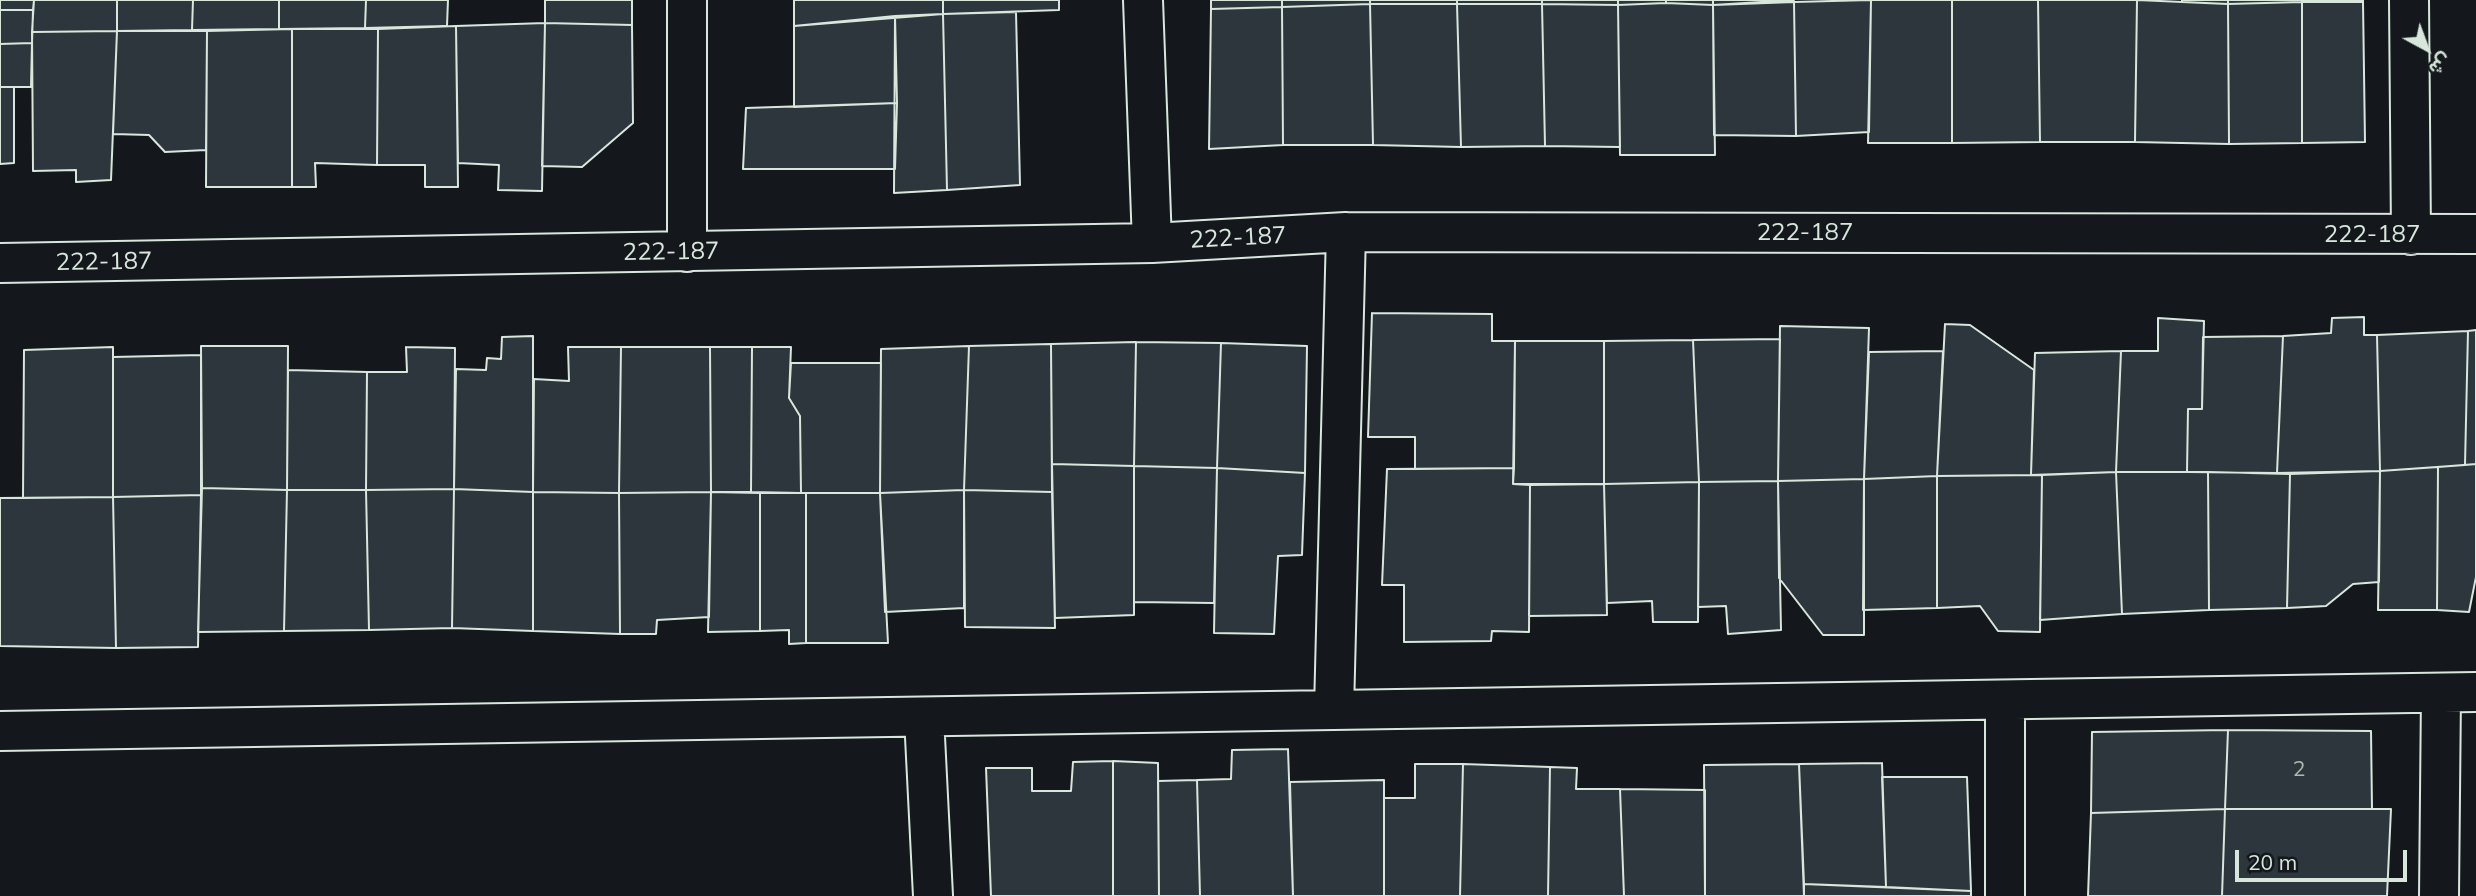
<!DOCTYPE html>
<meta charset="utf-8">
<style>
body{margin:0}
#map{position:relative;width:2476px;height:896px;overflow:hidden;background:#14181c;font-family:Mulish,Vazirmatn,sans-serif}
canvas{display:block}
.north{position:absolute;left:2392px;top:14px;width:70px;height:70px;-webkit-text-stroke:5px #14181c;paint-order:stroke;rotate:139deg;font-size:19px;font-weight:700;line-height:28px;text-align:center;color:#d8e6dc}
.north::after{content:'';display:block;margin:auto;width:24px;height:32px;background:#d8e6dc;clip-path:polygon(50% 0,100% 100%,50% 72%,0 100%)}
.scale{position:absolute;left:2235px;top:850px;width:172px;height:32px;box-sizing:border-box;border:4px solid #d8e6dc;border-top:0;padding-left:9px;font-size:21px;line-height:24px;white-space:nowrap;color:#d8e6dc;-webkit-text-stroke:5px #14181c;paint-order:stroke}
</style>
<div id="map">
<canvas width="2476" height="896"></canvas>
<div class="north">ش</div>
<div class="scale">20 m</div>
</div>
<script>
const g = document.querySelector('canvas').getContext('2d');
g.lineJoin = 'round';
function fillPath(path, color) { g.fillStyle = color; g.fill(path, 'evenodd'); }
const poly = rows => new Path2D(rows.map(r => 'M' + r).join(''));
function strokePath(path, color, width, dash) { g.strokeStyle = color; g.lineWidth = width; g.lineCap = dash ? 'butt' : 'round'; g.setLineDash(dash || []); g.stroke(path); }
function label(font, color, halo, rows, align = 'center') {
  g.font = font + ' Mulish,sans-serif'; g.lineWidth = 5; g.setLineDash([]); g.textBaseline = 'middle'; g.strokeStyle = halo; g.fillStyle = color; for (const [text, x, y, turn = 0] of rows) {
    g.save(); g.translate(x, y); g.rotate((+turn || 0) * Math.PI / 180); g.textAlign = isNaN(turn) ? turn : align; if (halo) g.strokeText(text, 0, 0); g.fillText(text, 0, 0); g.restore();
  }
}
const building = poly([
 [0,0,34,0,33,10,0,10,0,0],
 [34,0,117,0,117,31,32,32,34,0],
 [117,0,193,0,192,30,117,31,117,0],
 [193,0,279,0,279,29,192,30,193,0],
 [279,0,366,0,365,28,279,29,279,0],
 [366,0,448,0,447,26,365,28,366,0],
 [545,0,632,0,632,25,545,23,545,0],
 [794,0,943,0,943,14,794,26,794,0],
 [943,0,1059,0,1059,10,943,14,943,0],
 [1211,0,1282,0,1282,7,1211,9,1211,0],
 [1282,0,1370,0,1370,4,1282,7,1282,0],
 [1370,0,1457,0,1457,4,1370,4,1370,0],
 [1457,0,1542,0,1542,4,1457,4,1457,0],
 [1542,0,1618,0,1618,5,1542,4,1542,0],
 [1618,0,1666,0,1666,3,1618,5,1618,0],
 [1666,0,1713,0,1713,5,1666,3,1666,0],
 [1713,0,1794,0,1713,5,1713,0],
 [1871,0,1869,132,1796,136,1794,2,1871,0],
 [1871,0,1952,0,1952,143,1868,143,1871,0],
 [1952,0,2038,0,2040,142,1952,143,1952,0],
 [2038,0,2137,0,2135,142,2040,142,2038,0],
 [2137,0,2228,4,2229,144,2135,142,2137,0],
 [2182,0,2228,0,2228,4,2182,2,2182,0],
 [2228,0,2302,0,2302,2,2228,4,2228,0],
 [2302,0,2363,0,2363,2,2302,2,2302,0],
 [1794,2,1796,136,1714,135,1713,5,1794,2],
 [2302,2,2302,143,2229,144,2228,4,2302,2],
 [2302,2,2363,2,2365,142,2302,143,2302,2],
 [1666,3,1713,5,1715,155,1620,155,1618,5,1666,3],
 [1370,4,1373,145,1283,145,1282,7,1370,4],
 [1370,4,1457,4,1461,147,1373,145,1370,4],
 [1457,4,1542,4,1545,146,1461,147,1457,4],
 [1542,4,1618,5,1620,147,1545,146,1542,4],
 [1282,7,1283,145,1209,149,1211,9,1282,7],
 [0,10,33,10,32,43,0,44,0,10],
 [1016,12,1020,185,947,190,943,14,1016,12],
 [943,14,947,190,894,193,895,16,943,14],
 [895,16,897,103,794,107,794,26,895,16],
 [545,23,542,191,498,190,499,165,458,163,456,26,545,23],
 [545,23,632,25,633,123,582,167,542,166,545,23],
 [456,26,458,187,425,187,425,165,377,165,378,29,456,26],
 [292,29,378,29,377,165,315,163,316,187,292,187,292,29],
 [292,29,292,187,206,187,207,31,292,29],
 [117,31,207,31,206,150,165,152,149,135,113,134,117,31],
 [117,31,111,180,76,182,76,170,33,171,32,32,117,31],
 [32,43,31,87,0,87,0,44,32,43],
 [0,87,14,87,14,163,0,164,0,87],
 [897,103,895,169,743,169,746,108,897,103],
 [1372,313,1492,314,1492,341,1515,341,1514,468,1415,469,1415,437,1368,437,1372,313],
 [2364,317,2364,335,2377,335,2380,471,2277,473,2283,336,2331,333,2332,318,2364,317],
 [2158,318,2204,321,2202,409,2188,409,2187,472,2116,472,2121,351,2158,351,2158,318],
 [1945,324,1970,325,2034,370,2031,475,1937,476,1945,324],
 [1780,326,1869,328,1864,479,1778,481,1780,326],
 [2476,330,2476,464,2465,465,2468,331,2476,330],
 [2468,331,2465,465,2380,471,2377,335,2468,331],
 [533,336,533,492,454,489,456,369,486,370,487,358,501,359,502,337,533,336],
 [2283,336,2277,473,2187,472,2188,409,2202,409,2203,337,2283,336],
 [1780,339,1778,481,1699,482,1693,340,1780,339],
 [1693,340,1699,482,1604,484,1604,341,1693,340],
 [1515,341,1604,341,1604,484,1513,484,1515,341],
 [1136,342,1221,343,1217,468,1134,466,1136,342],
 [1136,342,1134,466,1052,464,1051,344,1136,342],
 [1221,343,1307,346,1305,473,1217,468,1221,343],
 [1051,344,1052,492,964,490,969,346,1051,344],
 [201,346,288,346,287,490,202,488,201,346],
 [969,346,964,490,880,493,881,349,969,346],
 [113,347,113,497,23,498,24,350,113,347],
 [406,347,455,348,454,489,366,490,367,372,407,372,406,347],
 [568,347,621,347,619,493,533,492,534,379,569,381,568,347],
 [621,347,710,347,711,492,619,493,621,347],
 [710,347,752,347,751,492,711,492,710,347],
 [752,347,791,347,789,398,800,416,801,493,751,492,752,347],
 [1943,351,1937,476,1864,479,1869,352,1943,351],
 [2121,351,2116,472,2031,475,2035,353,2121,351],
 [201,355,201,495,113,497,113,357,201,355],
 [791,363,881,363,880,493,801,493,800,416,789,398,791,363],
 [288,370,367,372,366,490,287,490,288,370],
 [1052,464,1134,466,1134,615,1055,618,1052,464],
 [2476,464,2476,577,2469,612,2437,610,2438,467,2476,464],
 [1134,466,1217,468,1214,603,1134,602,1134,466],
 [2438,467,2437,610,2378,610,2380,471,2438,467],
 [1217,468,1305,473,1302,555,1278,556,1274,634,1214,633,1217,468],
 [1514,468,1513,484,1530,485,1529,632,1492,631,1491,641,1404,642,1404,585,1382,585,1387,469,1514,468],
 [2380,471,2379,582,2353,584,2326,606,2287,608,2290,474,2380,471],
 [2116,472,2122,614,2040,620,2042,475,2116,472],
 [2116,472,2208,472,2209,610,2122,614,2116,472],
 [2208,472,2290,474,2287,608,2209,610,2208,472],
 [2042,475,2040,632,1998,631,1980,606,1937,608,1937,476,2042,475],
 [1937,476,1937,608,1863,610,1864,479,1937,476],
 [1864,479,1864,635,1823,635,1779,578,1778,481,1864,479],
 [1778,481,1781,630,1728,634,1726,606,1698,607,1699,482,1778,481],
 [1699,482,1698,622,1653,622,1652,601,1607,603,1604,484,1699,482],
 [1604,484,1607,615,1529,616,1530,485,1604,484],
 [202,488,287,490,284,631,198,632,202,488],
 [454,489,452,628,369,630,366,490,454,489],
 [454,489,533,492,533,631,452,628,454,489],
 [287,490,366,490,369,630,284,631,287,490],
 [964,490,1052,492,1055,628,965,627,964,490],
 [964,490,964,608,885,612,880,493,964,490],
 [533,492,619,493,620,634,533,631,533,492],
 [711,492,760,493,760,631,708,632,711,492],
 [711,492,709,617,657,620,656,634,620,634,619,493,711,492],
 [760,493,806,493,806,643,789,644,789,630,760,631,760,493],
 [806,493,880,493,888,643,806,643,806,493],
 [201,495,198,647,116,648,113,497,201,495],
 [113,497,116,648,0,646,0,498,113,497],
 [2228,730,2225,809,2091,813,2092,732,2228,730],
 [2228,730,2371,731,2372,809,2225,809,2228,730],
 [1288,749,1293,896,1200,896,1197,780,1231,779,1232,750,1288,749],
 [1113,761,1158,763,1159,896,1113,896,1113,761],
 [1113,761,1113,896,991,896,986,768,1032,768,1032,791,1071,791,1073,762,1113,761],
 [1882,763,1886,887,1804,884,1799,764,1882,763],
 [1415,764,1463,764,1460,896,1384,896,1384,798,1415,798,1415,764],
 [1463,764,1550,767,1548,896,1460,896,1463,764],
 [1799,764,1804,896,1705,896,1704,765,1799,764],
 [1550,767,1577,768,1576,789,1620,789,1624,896,1548,896,1550,767],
 [1882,777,1967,777,1971,891,1886,887,1882,777],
 [1197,780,1200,896,1159,896,1158,781,1197,780],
 [1384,780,1384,896,1293,896,1290,782,1384,780],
 [1620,789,1705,790,1705,896,1624,896,1620,789],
 [2225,809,2222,896,2088,896,2091,813,2225,809],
 [2225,809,2391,809,2387,896,2222,896,2225,809],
 [1804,884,1971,891,1971,896,1804,896,1804,884]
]);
const minor = poly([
 [687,0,687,252],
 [1143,0,1152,243],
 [2409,0,2411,235],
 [0,263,1152,243,1346,232,2476,234],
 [1334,710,1346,232],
 [924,717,933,896],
 [0,731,2476,692],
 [2005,896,2005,700],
 [2439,896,2441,693]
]);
const numberNames = [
 ["2",2299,770]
];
const streetNames = [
 ["222-187",1805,233],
 ["222-187",2372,235],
 ["222-187",1238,238,-3],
 ["222-187",671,252,-1],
 ["222-187",104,262,-1]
];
fillPath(building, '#2c363c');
strokePath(building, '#d8e6dc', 2);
strokePath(minor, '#d8e6dc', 42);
strokePath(minor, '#14181c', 38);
label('21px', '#adbab4', null, numberNames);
label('24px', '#d8e6dc', '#14181c', streetNames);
</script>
